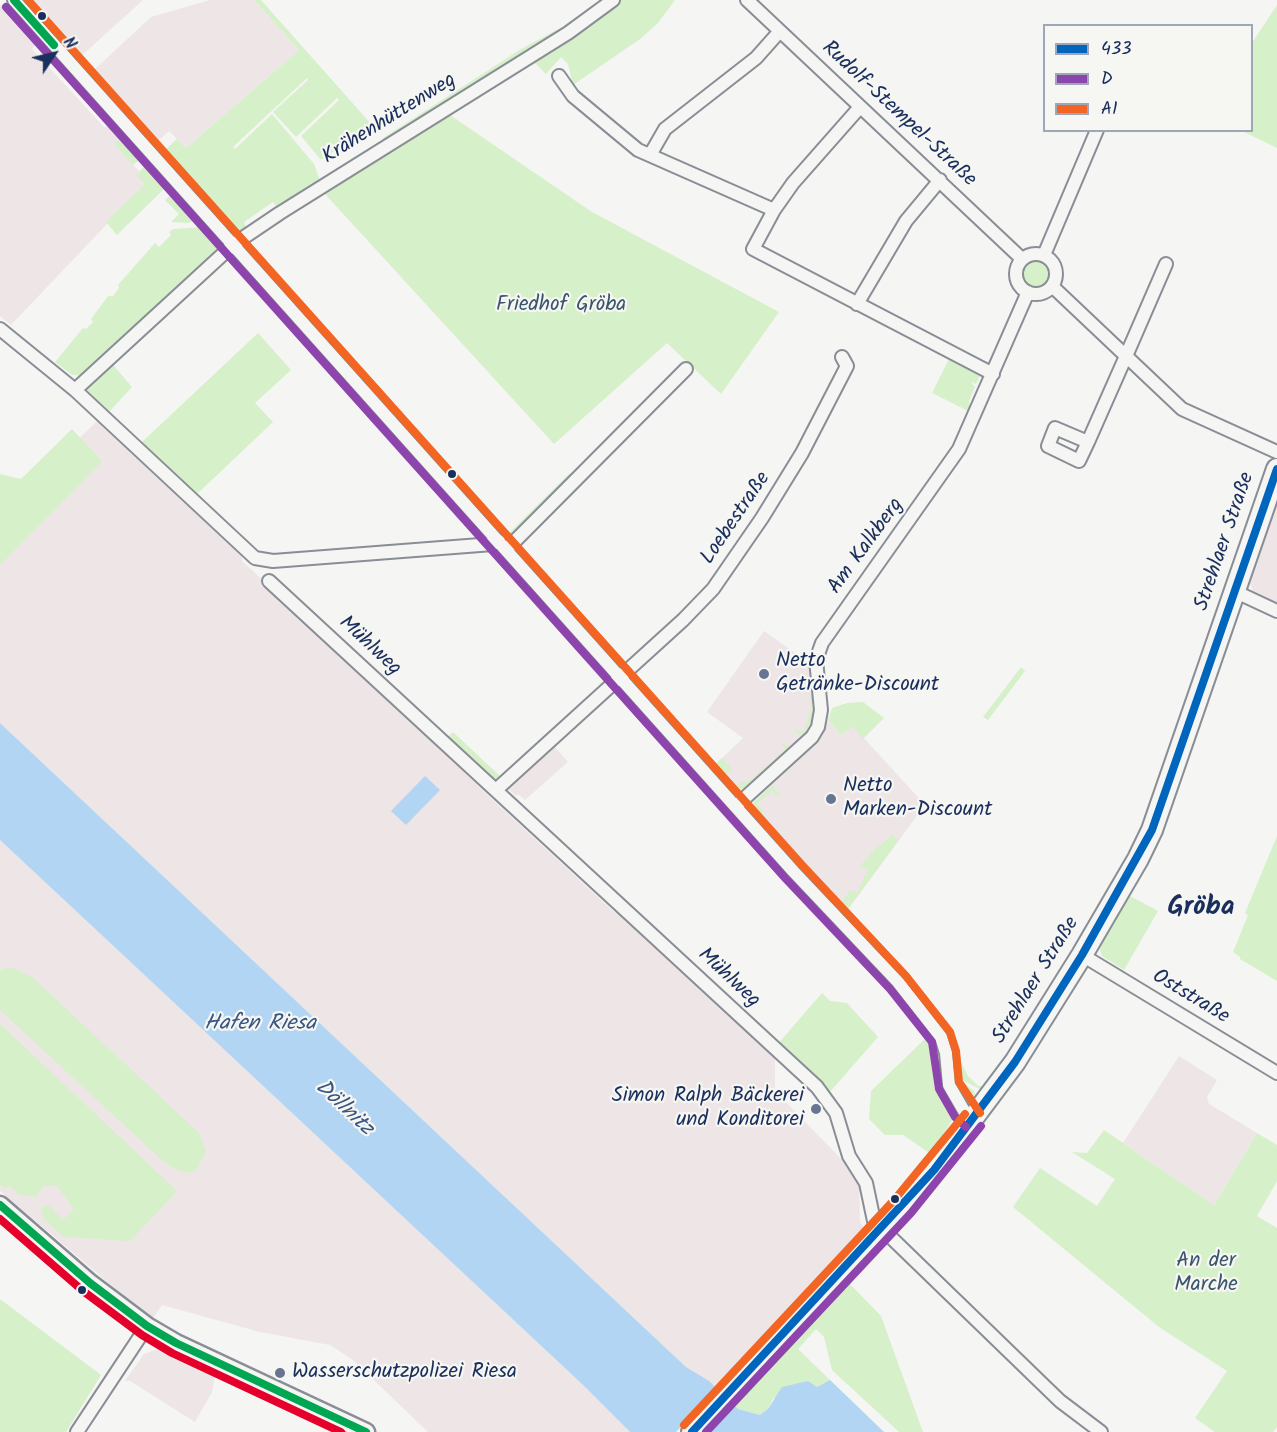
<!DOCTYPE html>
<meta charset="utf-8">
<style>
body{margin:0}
#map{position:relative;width:1277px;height:1432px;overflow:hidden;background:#f5f5f3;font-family:Kalam,sans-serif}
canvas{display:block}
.legend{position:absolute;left:1043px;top:24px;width:210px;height:108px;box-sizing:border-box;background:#f6f6f2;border:2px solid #9ea6b7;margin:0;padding:8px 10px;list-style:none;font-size:18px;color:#1b2f5e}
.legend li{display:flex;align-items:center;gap:12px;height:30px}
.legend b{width:30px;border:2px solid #9ea6b7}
.north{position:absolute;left:24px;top:24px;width:60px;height:60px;-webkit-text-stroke:4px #f6f6f2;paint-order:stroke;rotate:55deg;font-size:16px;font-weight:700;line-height:24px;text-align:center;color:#1b2f5e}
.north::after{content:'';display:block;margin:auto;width:21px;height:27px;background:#1b2f5e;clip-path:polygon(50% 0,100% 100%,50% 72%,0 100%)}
</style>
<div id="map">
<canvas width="1277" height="1432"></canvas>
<ul class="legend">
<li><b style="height:8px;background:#0065bd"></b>433</li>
<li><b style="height:8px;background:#8e44ad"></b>D</li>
<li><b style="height:8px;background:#f26522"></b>A1</li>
</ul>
<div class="north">N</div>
</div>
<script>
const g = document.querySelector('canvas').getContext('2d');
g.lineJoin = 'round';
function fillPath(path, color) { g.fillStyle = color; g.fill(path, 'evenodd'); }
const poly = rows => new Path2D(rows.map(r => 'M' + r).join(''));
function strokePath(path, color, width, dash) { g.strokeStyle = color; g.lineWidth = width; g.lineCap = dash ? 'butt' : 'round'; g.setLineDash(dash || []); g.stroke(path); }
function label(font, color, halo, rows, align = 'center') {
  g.font = font + ' Kalam,sans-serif'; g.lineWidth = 4.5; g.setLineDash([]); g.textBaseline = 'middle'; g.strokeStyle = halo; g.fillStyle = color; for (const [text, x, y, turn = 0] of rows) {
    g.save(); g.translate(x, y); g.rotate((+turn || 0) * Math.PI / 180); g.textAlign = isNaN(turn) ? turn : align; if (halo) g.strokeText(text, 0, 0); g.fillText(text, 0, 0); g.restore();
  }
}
const built = poly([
 [28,0,143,0,80,57],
 [210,0,254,0,299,50,186,148,169,131,156,143,92,72,151,17],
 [0,5,35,45,32,49,104,127,112,126,122,136,114,144,139,171,137,175,145,184,11,325,0,316],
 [98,420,242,552,242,561,254,572,495,802,614,912,637,924,775,1056,775,1091,852,1170,859,1183,860,1222,865,1231,717,1388,686,1367,0,723,0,516],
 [1277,498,1277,602,1253,591,1249,581],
 [764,631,808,662,815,710,806,732,744,788,738,790,714,766,743,738,707,712],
 [828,720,841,735,852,725,925,805,843,916,755,819,753,811,754,802,823,735],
 [554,746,568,762,525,800,518,794,516,796,507,788],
 [0,840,582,1384,630,1432,428,1432,353,1360,330,1345,260,1332,162,1305,153,1318,136,1306,0,1191],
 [1179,1056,1217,1080,1207,1097,1209,1104,1257,1133,1214,1205,1123,1143],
 [158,1349,215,1376,212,1392,195,1422,130,1381,125,1381,144,1354]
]);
const green = poly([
 [254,0,261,0,372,125,321,160,301,136,339,100,337,98,296,137,273,112,308,80,307,78,233,147,235,149,272,114,314,164,320,181,278,209,273,202,244,222,247,230,240,235,164,151,177,139,186,148,299,50],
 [602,0,607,0,381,145,383,138,521,49,564,26],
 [620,0,675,0,658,23,640,39,573,85,568,64,561,57,546,74,532,60],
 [1277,5,1277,148,1242,131,1252,130,1252,43],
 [528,61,531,64,450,115,592,212,779,312,721,394,667,343,554,444,325,194,288,217,287,214],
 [122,136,141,159,133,165,114,144],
 [147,164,167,186,117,235,106,222,145,184,136,175],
 [173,193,198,220,188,223,171,222,179,214,165,200],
 [204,227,220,247,81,375,72,375,55,362,83,328,86,329,93,322,91,319,108,296,113,296,119,288,118,285,155,243,159,247,171,235,169,232,173,229],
 '1023 274a14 14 0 1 1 28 0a14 14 0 1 1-28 0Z',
 [258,333,291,370,255,403,273,422,196,495,141,443],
 [950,357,981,374,976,384,971,382,975,387,969,401,970,412,932,393],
 [113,365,132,387,108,413,86,390],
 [72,429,102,461,0,565,0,474,21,479],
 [570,473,574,478,513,538,508,539,506,536],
 [1021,667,1025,671,988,720,983,717],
 [810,695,813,695,814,717,803,736,794,731,795,729,803,732,807,723,811,709],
 [863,702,884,718,863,739,852,726,841,735,828,720,832,708,847,703],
 [453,732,502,778,494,779,446,739],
 [782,742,789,748,742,789,734,789,714,766,722,758,732,769,725,775,736,787,742,782,749,781,785,750],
 [772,785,780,794,777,796,772,790,757,804,764,812,758,818,774,836,779,832,781,834,776,839,793,858,755,819,754,802],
 [893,834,898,841,843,916,807,876,807,870,811,867,813,869,808,875,821,889,826,885,829,888,824,893,838,908,850,890,857,893,868,870,860,866,879,844,881,845],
 [1277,836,1277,981,1240,959,1240,957,1233,952,1248,915,1245,913],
 [1128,895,1158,911,1124,970,1102,956,1099,947],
 [10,967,31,976,199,1133,206,1152,196,1171,189,1173,177,1170,164,1162,0,1010,0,970],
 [822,993,830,1001,847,1003,878,1037,828,1094,777,1045],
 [0,1024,177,1191,130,1241,64,1237,44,1219,41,1207,49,1205,63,1220,74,1209,57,1186,43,1186,35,1197,19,1195,10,1186,5,1188,0,1185],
 [930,1034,935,1047,938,1084,952,1120,931,1154,903,1135,885,1135,869,1119,871,1091],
 [951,1043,968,1076,978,1086,987,1086,984,1091,964,1081,956,1072],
 [956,1076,975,1092,974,1098,966,1096,959,1091],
 [1104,1130,1214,1205,1257,1133,1277,1145,1277,1181,1257,1216,1277,1228,1277,1427,1273,1432,1215,1432,1195,1418,1227,1371,1159,1327,1013,1207,1040,1168,1097,1206,1115,1179,1072,1152,1087,1153],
 [847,1281,881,1316,923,1432,899,1432,832,1370,824,1337,816,1329,798,1349,830,1380,817,1387,773,1399,768,1409,760,1415,738,1409,734,1405],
 [0,1299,101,1375,66,1432,0,1432]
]);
const water = poly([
 [0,723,686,1367,709,1381,738,1409,760,1415,768,1409,782,1387,808,1381,817,1387,830,1380,884,1432,630,1432,582,1384,0,840],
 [425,776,440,790,406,825,391,811]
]);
const pier = poly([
 [719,1386,735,1402,707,1432,676,1432]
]);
const minor = poly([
 [14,0,794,872,898,982,941,1037,946,1053,949,1085,964,1111,973,1120],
 [747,0,1022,259],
 [559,76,573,96,638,150,774,210],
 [860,107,793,183,774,210,753,249,993,374],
 [650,155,665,129,756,58,780,31],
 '1016 274a20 20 0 1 1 40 0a20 20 0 1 1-40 0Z',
 [1044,255,1097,130],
 [1052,286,1182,409,1277,452],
 [857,304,906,221,940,180],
 [0,329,75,390,255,558,273,561,493,544,499,541],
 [75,390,234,244,280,213,568,33,613,0],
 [1088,442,1055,428,1048,446,1079,461,1088,442,1126,356,1133,340,1166,264],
 [507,549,686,369],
 [269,581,817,1087,836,1113,849,1156,866,1183,874,1221,1060,1401,1101,1432],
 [1234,591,1277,611],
 [497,789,683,620,713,589,762,518,802,453,847,366,842,357],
 [736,806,812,737,818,727,821,710,816,660,822,643,959,449,1028,292],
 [1082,955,1277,1073],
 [77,1432,147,1326]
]);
const secondary = poly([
 [0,1205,90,1283,147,1326,176,1343,366,1432]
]);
const primary = poly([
 [692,1432,934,1170,1015,1062,1082,955,1138,859,1152,830,1277,469]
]);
const bus1 = poly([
 [692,1432,934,1170,1015,1062,1082,955,1152,830,1277,469]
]);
const bus2 = poly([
 [6,7,786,879,890,989,932,1042,939,1089,955,1117,966,1127],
 [706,1432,911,1213,981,1126]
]);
const bus3 = poly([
 [28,0,802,865,906,976,950,1032,956,1051,959,1082,980,1113],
 [684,1425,895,1199,965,1114]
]);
const bus4 = poly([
 [14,0,54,45],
 [0,1205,90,1283,147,1326,176,1343,366,1432]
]);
const bus5 = poly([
 [0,1219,83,1291,142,1335,172,1353,341,1432]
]);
const markers = [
 [42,16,5,"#1b2f5e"],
 [452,474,5,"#1b2f5e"],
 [764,674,6,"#677492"],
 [831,799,6,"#677492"],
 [816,1109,6,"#677492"],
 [895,1199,5,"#1b2f5e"],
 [82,1290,5,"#1b2f5e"],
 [280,1373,6,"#677492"]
];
const streetNames = [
 ["Rudolf-Stempel-Straße",898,115,43],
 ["Krähenhüttenweg",390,120,-32],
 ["Loebestraße",737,519,-56],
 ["Strehlaer Straße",1226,542,-71],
 ["Am Kalkberg",867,547,-54],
 ["Mühlweg",369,647,43],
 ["Mühlweg",728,979,43],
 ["Strehlaer Straße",1037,981,-58],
 ["Oststraße",1190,998,31]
];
const parkNames = [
 ["Friedhof Gröba",561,306],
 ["An der",1206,1262],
 ["Marche",1206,1286]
];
const poiNames = [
 ["Netto",776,662],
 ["Getränke-Discount",776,686],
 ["Netto",843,787],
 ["Marken-Discount",843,811],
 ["Simon Ralph Bäckerei",804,1097,"right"],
 ["und Konditorei",804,1121,"right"],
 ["Wasserschutzpolizei Riesa",292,1373]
];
const waterNames = [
 ["Hafen Riesa",260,1025],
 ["Döllnitz",343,1109,43]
];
const districtNames = [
 ["Gröba",1201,909]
];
fillPath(built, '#eee5e7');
fillPath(green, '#d6f0ca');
fillPath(water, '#b1d5f2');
fillPath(pier, '#f5f5f3');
strokePath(minor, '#898d95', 16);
strokePath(secondary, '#898d95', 21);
strokePath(primary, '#898d95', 24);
strokePath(minor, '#f5f5f3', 12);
strokePath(secondary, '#f5f5f3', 16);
strokePath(primary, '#f5f5f3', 20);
strokePath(bus1, '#0065bd', 8);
strokePath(bus2, '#8e44ad', 8);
strokePath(bus3, '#f26522', 8);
strokePath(bus4, '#00a651', 8);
strokePath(bus5, '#e4002b', 8);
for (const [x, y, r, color] of markers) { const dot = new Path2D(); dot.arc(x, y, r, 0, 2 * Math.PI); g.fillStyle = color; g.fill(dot); strokePath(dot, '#f6f6f2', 2); }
label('21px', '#1b2f5e', '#f6f6f2', streetNames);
label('21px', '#3b556d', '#f6f6f2', parkNames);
label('21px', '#1b2f5e', '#f6f6f2', poiNames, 'left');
label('italic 22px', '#395583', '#f6f6f2', waterNames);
label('bold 27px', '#1b2f5e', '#f6f6f2', districtNames);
</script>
